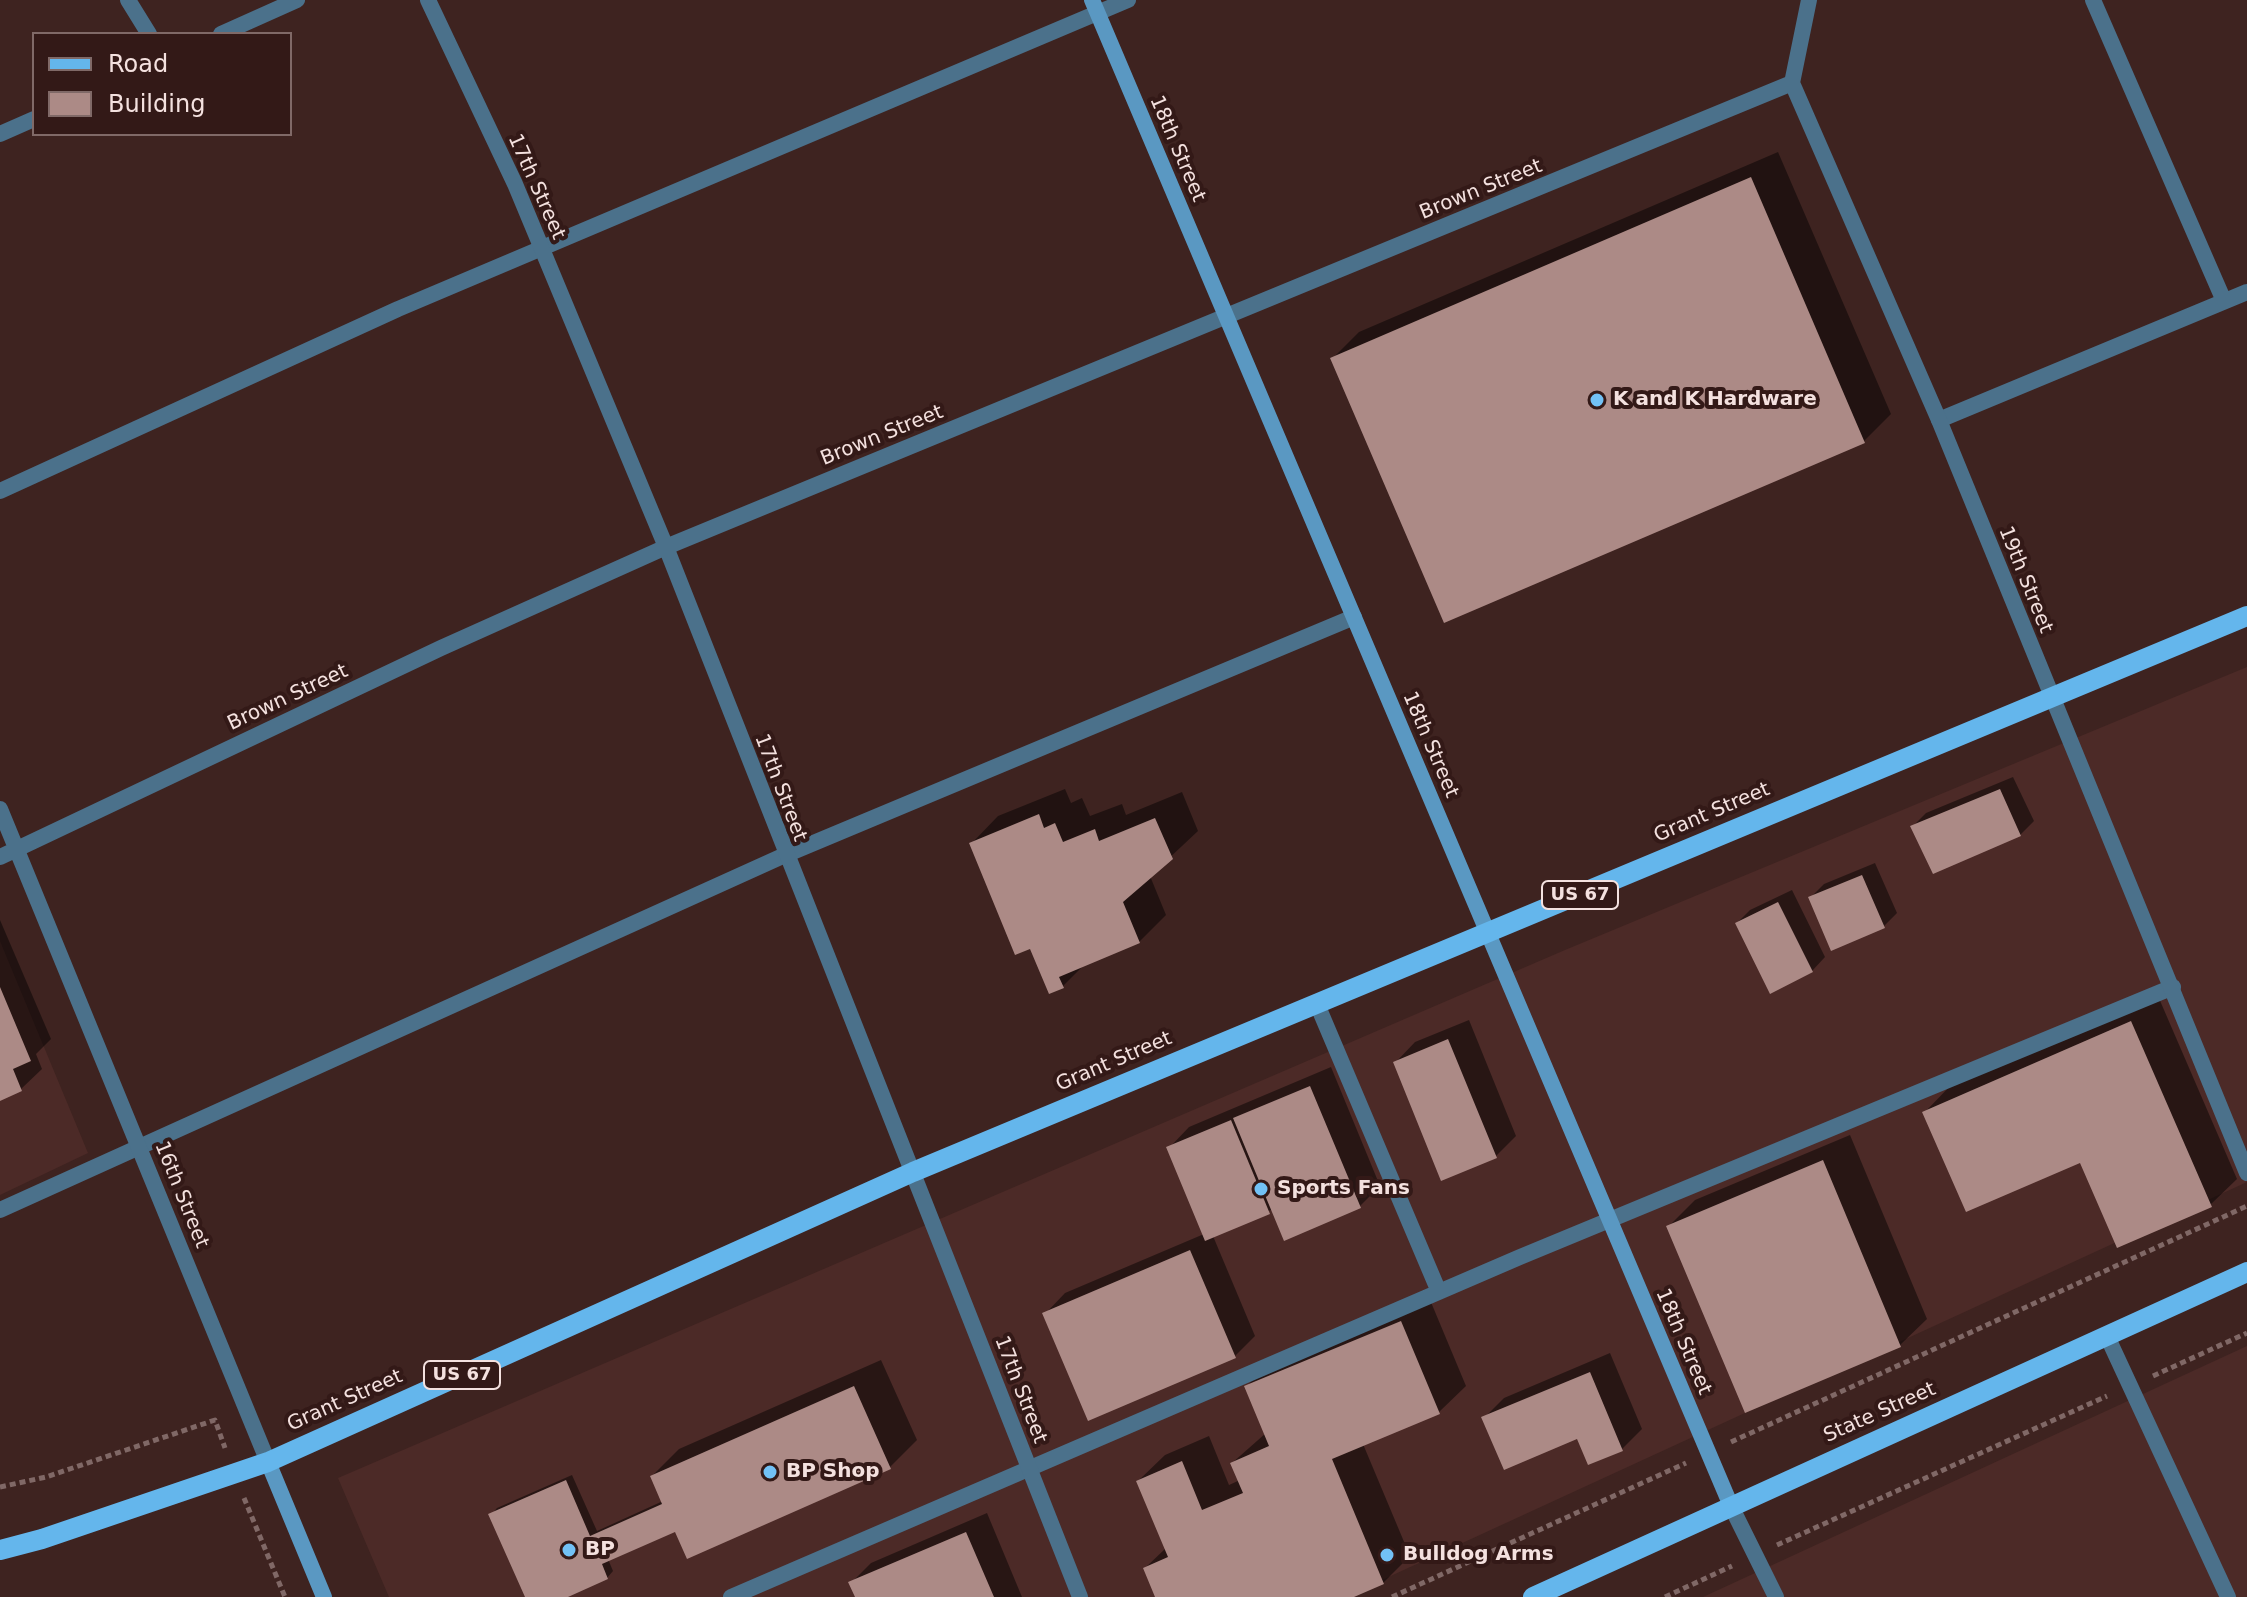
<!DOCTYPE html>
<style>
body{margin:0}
#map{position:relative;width:2247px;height:1597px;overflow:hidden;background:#3e2320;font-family:"DejaVu Sans",sans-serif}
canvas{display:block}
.legend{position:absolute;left:32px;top:32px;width:260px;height:104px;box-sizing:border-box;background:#331917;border:2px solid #806967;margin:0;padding:10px 14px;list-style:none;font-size:24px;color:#f4e1df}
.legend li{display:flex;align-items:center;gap:16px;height:40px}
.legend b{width:40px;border:2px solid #806967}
</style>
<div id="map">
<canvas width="2247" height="1597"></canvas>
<ul class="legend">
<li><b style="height:10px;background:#64b6ec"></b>Road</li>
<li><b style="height:22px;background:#ac8a86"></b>Building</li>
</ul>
</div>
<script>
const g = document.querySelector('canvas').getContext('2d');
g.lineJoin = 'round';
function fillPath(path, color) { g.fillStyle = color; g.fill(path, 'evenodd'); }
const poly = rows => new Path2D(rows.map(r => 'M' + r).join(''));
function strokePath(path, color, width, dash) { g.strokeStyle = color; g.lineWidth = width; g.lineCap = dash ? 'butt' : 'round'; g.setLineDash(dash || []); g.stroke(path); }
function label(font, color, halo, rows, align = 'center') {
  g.font = font + ' "DejaVu Sans",sans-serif'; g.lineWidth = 8; g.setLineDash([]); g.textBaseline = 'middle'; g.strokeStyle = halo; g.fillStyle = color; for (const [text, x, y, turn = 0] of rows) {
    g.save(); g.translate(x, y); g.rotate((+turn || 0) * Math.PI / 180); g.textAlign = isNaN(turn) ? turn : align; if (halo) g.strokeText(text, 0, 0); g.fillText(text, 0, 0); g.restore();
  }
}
const built = poly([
 [2247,667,2247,1182,1345,1597,389,1597,338,1478,1565,950],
 [0,941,88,1153,0,1195],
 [2247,1346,2247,1597,1703,1597]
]);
const shadow = poly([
 [1778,152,1891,414,1864,441,1332,359,1359,332],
 [2013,777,2034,821,2020,835,1912,827,1926,813],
 [1065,789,1071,803,1082,798,1090,816,1122,804,1126,815,1182,792,1198,831,1150,876,1166,915,1139,942,1085,964,1063,986,1031,947,972,843,998,816],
 [1875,863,1897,913,1883,927,1811,897,1824,884],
 [1792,890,1825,957,1812,971,1737,923,1750,910],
 [0,920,51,1039,36,1054,42,1069,21,1089,0,1098],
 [2158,996,2237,1179,2210,1205,2081,1160,1925,1112,1951,1085],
 [1469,1020,1516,1136,1496,1156,1395,1063,1415,1042],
 [1331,1067,1380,1186,1360,1206,1273,1209,1213,1236,1255,1336,1235,1356,1045,1314,1065,1293,1204,1234,1169,1148,1189,1127],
 [1850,1135,1927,1319,1900,1345,1669,1226,1695,1200],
 [1428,1295,1466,1386,1439,1412,1363,1444,1410,1556,1383,1583,1349,1597,1157,1597,1145,1568,1166,1548,1138,1481,1165,1455,1209,1436,1229,1485,1240,1480,1232,1463,1266,1433,1247,1386,1273,1359],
 [1610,1353,1642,1429,1622,1449,1578,1436,1484,1418,1504,1398],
 [881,1360,917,1440,890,1467,675,1528,608,1559,613,1571,607,1578,563,1597,527,1597,491,1515,497,1508,572,1475,597,1531,663,1501,652,1476,679,1449],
 [987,1513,1022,1597,857,1597,851,1583,871,1563]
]);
const building = poly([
 [1751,177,1865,443,1444,623,1330,358],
 [2000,789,2021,836,1933,874,1910,826],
 [1039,814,1044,828,1055,823,1063,842,1095,829,1099,841,1155,818,1173,859,1123,902,1140,943,1059,977,1064,988,1049,994,1030,949,1015,955,969,843],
 [1862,875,1885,928,1831,951,1808,897],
 [1778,902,1813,972,1770,994,1735,923],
 [0,987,31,1061,13,1069,22,1091,0,1101],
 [2131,1021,2212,1207,2117,1248,2080,1163,1966,1212,1922,1112],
 [1448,1039,1497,1158,1441,1181,1393,1062],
 [1310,1086,1361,1208,1284,1241,1233,1118],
 [1231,1120,1270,1214,1205,1241,1166,1147],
 [1823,1160,1901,1347,1745,1413,1666,1226],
 [1190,1250,1236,1358,1088,1421,1042,1313],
 [1401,1321,1440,1414,1332,1459,1384,1584,1354,1597,1155,1597,1143,1568,1168,1557,1136,1481,1182,1461,1202,1510,1243,1493,1230,1463,1269,1446,1244,1386],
 [1590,1372,1623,1451,1588,1465,1577,1439,1504,1470,1481,1417],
 [854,1386,891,1469,687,1559,675,1532,602,1564,608,1579,568,1597,525,1597,488,1514,566,1480,590,1536,662,1504,650,1476],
 [966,1532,994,1597,855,1597,848,1582]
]);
const path = poly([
 [2153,1376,2247,1333],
 [1731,1442,2247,1206],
 [0,1487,46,1477,215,1420,225,1448],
 [244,1498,285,1597],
 [1777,1545,2107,1396],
 [1392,1597,1686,1463],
 [1665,1597,1732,1566]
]);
const lane = poly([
 [2093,0,2224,301],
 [1939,420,2247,292],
 [0,491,398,309,1128,0],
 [1317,1004,1439,1292],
 [0,1210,785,855,1354,617],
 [2107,1336,2228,1597],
 [1731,1506,1776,1597],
 [731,1597,1520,1257,2173,987]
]);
const street = poly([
 [128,0,149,34],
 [428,0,515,184,666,547,1080,1597],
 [1809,0,1792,83,1939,420,2247,1173],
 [221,34,297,0],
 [0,134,34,119],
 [0,809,268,1462],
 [0,857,441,648,666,547,1792,83]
]);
const secondary = poly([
 [1092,0,1731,1506],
 [268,1462,324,1597]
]);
const primary = poly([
 [0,1550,42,1539,268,1462,913,1172,2247,616],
 [1533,1597,2247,1272]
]);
const markers = [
 [1597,400,8,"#72c1f5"],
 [1261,1189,8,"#72c1f5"],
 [770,1472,8,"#72c1f5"],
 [569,1550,8,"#72c1f5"],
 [1387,1555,8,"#72c1f5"]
];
const shields = [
 [1580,895,76],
 [462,1375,76]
];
const shieldNames = [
 ["US 67",1580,895],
 ["US 67",462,1375]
];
const streetNames = [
 ["18th Street",1177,149,67],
 ["17th Street",536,187,66],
 ["Brown Street",1481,190,-22],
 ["Brown Street",882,436,-22],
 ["19th Street",2025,580,68],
 ["Brown Street",288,698,-25],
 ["18th Street",1430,745,67],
 ["17th Street",780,788,69],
 ["Grant Street",1712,813,-23],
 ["Grant Street",1114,1062,-23],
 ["16th Street",181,1195,68],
 ["18th Street",1683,1342,67],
 ["17th Street",1020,1390,69],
 ["Grant Street",345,1401,-24],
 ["State Street",1880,1413,-24]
];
const poiNames = [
 ["K and K Hardware",1613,400],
 ["Sports Fans",1277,1189],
 ["BP Shop",786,1472],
 ["BP",585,1550],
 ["Bulldog Arms",1403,1555]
];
fillPath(built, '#4c2a27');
fillPath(shadow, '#0007');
fillPath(building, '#ac8a86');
strokePath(path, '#806866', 5, [6, 4]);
strokePath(lane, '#4b718b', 16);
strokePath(street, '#4b718b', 16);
strokePath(secondary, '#5a98c2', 16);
strokePath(primary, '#64b6ec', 20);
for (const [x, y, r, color] of markers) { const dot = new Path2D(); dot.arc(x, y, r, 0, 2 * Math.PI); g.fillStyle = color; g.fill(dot); strokePath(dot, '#331917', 3); }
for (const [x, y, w] of shields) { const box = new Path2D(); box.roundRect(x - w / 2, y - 14, w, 28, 6); g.fillStyle = '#331917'; g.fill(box); strokePath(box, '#f4e1df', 2); }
label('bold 18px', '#f4e1df', null, shieldNames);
label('20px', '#f4e1df', '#331917', streetNames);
label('bold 20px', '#f4e1df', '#331917', poiNames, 'left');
</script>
